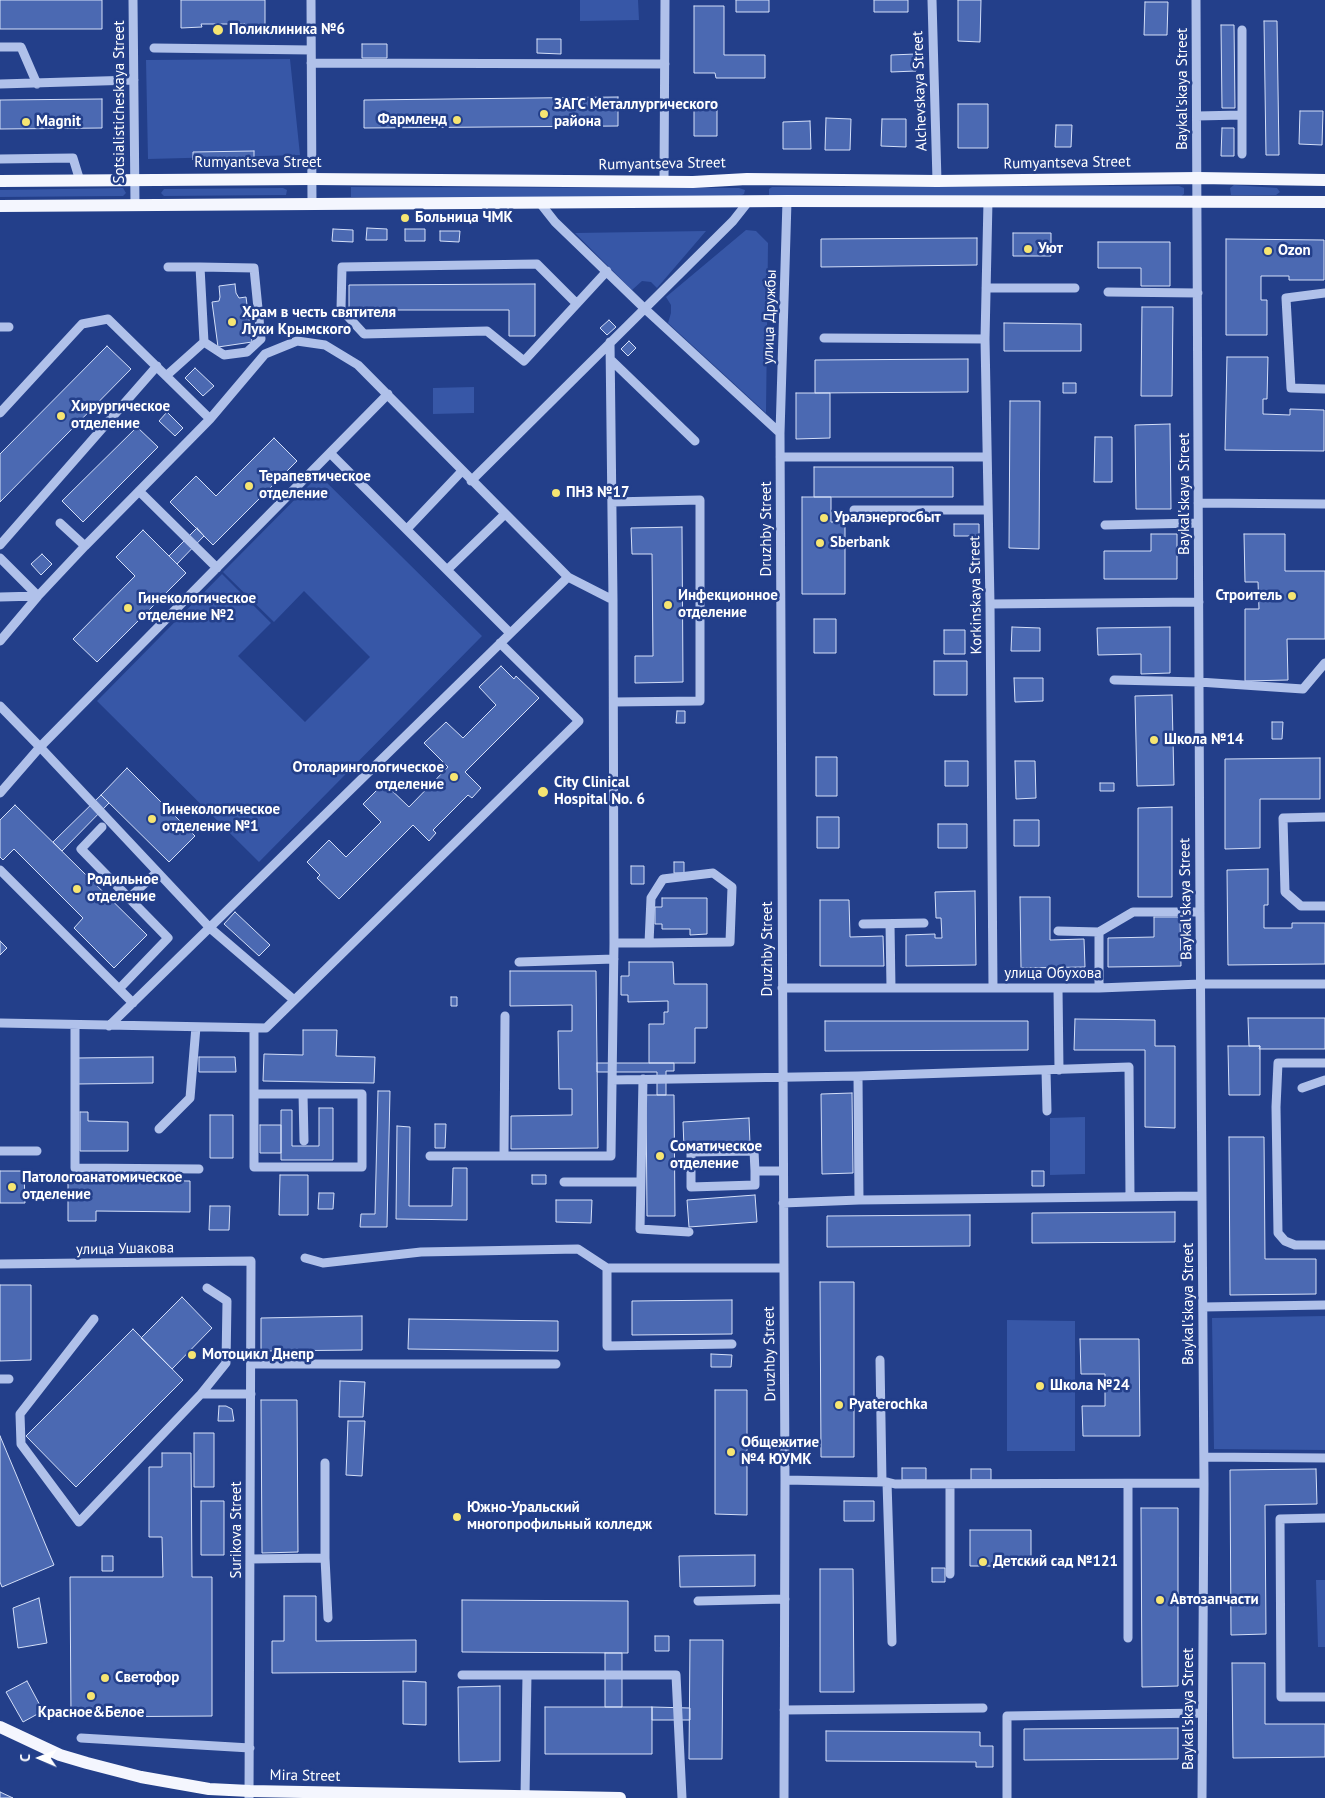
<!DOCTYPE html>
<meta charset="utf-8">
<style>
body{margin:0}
#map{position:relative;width:1325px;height:1798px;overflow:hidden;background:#233f8a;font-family:"PT Sans",sans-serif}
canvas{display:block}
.north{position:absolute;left:15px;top:1733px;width:50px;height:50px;-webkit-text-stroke:4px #233f8a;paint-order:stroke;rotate:271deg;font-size:14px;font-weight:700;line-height:20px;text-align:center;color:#fff}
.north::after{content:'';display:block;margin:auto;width:18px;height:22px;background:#fff;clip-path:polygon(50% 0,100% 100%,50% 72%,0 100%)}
</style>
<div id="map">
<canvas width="1325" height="1798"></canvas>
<div class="north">С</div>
</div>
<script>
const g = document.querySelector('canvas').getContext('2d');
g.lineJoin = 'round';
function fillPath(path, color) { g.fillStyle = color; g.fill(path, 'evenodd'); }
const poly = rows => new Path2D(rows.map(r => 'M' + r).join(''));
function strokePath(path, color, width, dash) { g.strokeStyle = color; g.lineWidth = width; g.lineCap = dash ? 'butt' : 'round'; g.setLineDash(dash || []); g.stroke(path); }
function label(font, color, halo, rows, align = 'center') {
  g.font = font + ' "PT Sans",sans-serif'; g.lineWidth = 5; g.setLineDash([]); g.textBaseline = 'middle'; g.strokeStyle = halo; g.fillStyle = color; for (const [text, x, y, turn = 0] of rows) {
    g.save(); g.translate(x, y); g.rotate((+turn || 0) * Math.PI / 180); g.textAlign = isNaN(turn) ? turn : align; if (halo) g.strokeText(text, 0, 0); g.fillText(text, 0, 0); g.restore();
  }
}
const green = poly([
 [580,0,638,0,639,20,580,21],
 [290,59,300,155,148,159,146,60],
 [1234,185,1277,188,1280,192,1276,195,1231,195,1230,188],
 [1179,186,1184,188,1184,194,1180,197,771,197,769,195,769,189,772,187],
 [351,187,739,188,745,190,744,194,738,197,351,197],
 [123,188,126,193,123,196,0,197,0,190],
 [283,188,287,190,286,195,283,195,164,196,161,193,164,189],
 [746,230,756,231,768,243,766,413,668,323,671,313,671,305,666,297],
 [706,231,657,288,651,282,642,281,632,290,575,233],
 [474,387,474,413,433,414,433,388],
 [319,475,482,636,259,862,97,701,222,574,271,623,238,656,305,722,370,657,304,591,274,622,223,572],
 [1085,1117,1085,1174,1050,1175,1050,1118],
 [1325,1316,1325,1450,1214,1449,1212,1318],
 [1007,1320,1075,1321,1075,1451,1007,1451],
 [1316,1580,1325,1580,1325,1647,1318,1647]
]);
const building = poly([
 [0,0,102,0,102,29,0,29,0,0],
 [181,0,265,0,265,27,245,27,245,24,201,24,202,27,181,28,181,0],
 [736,0,769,0,769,12,736,12,736,0],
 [874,0,908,0,908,12,874,12,874,0],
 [958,0,981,0,980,42,958,41,958,0],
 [1145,2,1168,2,1167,35,1144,35,1145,2],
 [694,6,724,6,724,55,765,55,765,78,716,78,715,73,694,73,694,6],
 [1264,21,1277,21,1279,155,1266,155,1264,21],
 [1221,25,1234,25,1235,108,1222,108,1221,25],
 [537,39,561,39,561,54,537,53,537,39],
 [362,44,387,44,387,58,362,58,362,44],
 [916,54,916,71,891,72,891,55,916,54],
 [618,97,618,126,364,128,364,100,618,97],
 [102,99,102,128,0,129,0,100,102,99],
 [958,104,988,104,988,148,958,148,958,104],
 [694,109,717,109,717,136,694,136,694,109],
 [1300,111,1323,111,1322,145,1299,144,1300,111],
 [826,118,851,119,850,150,825,150,826,118],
 [882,119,906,119,906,147,881,146,882,119],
 [810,121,811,149,783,149,783,122,810,121],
 [1056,125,1072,125,1071,147,1055,147,1056,125],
 [1222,128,1234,128,1234,156,1221,156,1222,128],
 [254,151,254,159,193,160,193,152,254,151],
 [367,228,387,229,387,240,366,240,367,228],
 [333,229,353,230,353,242,332,241,333,229],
 [405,229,425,229,425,241,405,241,405,229],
 [440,231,460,231,459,242,440,241,440,231],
 [1013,233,1051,233,1051,256,1013,256,1013,233],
 [977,238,977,265,821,267,821,239,977,238],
 [1226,239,1324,240,1324,280,1289,280,1289,276,1261,276,1261,300,1267,300,1267,335,1226,335,1226,239],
 [1098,242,1170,242,1170,286,1141,286,1141,268,1098,268,1098,242],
 [235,284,236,293,239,298,246,297,252,342,218,347,212,302,219,301,220,297,219,286,235,284],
 [535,284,535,336,509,336,509,310,349,310,349,285,535,284],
 [1142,307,1173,307,1172,396,1141,396,1142,307],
 [609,320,616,327,607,335,600,328,609,320],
 [1004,323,1081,324,1081,351,1004,351,1004,323],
 [629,341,636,348,628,356,621,349,629,341],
 [107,346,131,369,0,502,0,454,107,346],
 [1227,357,1268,357,1267,399,1263,399,1263,414,1290,415,1290,409,1324,410,1324,451,1225,450,1227,357],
 [968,359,968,392,815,393,815,360,968,359],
 [195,368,214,386,203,396,185,378,195,368],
 [1063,383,1076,383,1076,393,1063,393,1063,383],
 [796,393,830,393,830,438,796,439,796,393],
 [1010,401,1040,401,1039,549,1009,548,1010,401],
 [167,412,183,428,175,436,159,421,167,412],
 [1170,424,1171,509,1136,509,1135,425,1170,424],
 [137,427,158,447,83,522,62,501,137,427],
 [1095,437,1112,437,1112,482,1094,482,1095,437],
 [274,438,297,461,213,545,170,502,196,476,216,496,274,438],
 [814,467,953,467,953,497,814,497,814,467],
 [552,490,559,490,559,497,552,497,552,490],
 [802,497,831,497,831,522,845,522,845,594,802,594,802,497],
 [954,524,979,524,979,536,954,536,954,524],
 [682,527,683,682,635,683,635,656,653,656,652,554,632,554,631,528,682,527],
 [197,528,204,536,177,564,169,556,197,528],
 [143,530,186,573,97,662,73,639,135,576,116,557,143,530],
 [1151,534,1177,534,1177,579,1104,579,1104,551,1151,551,1151,534],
 [1244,534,1285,534,1285,571,1325,571,1325,639,1287,639,1288,680,1245,681,1245,609,1259,609,1258,582,1245,582,1244,534],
 [42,554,52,564,41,575,31,564,42,554],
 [814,619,836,619,836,653,814,653,814,619],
 [1012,627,1040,628,1040,651,1011,651,1012,627],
 [1170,627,1170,673,1141,674,1141,654,1098,655,1097,628,1170,627],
 [944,630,965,630,965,654,944,654,944,630],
 [934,661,967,661,967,695,934,695,934,661],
 [501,666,514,679,516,676,539,698,465,772,481,788,472,798,468,795,433,830,436,833,429,841,413,825,339,899,317,878,320,875,307,862,329,840,346,857,381,822,363,804,384,783,409,807,448,767,424,743,446,722,463,738,496,705,479,687,501,666],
 [1014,678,1043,678,1043,701,1015,702,1014,678],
 [1172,695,1174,785,1137,786,1135,696,1172,695],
 [677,711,685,711,685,723,676,723,677,711],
 [1272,722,1283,722,1282,739,1272,739,1272,722],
 [816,757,837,757,837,796,816,796,816,757],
 [1320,758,1320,799,1260,799,1260,848,1225,849,1225,759,1320,758],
 [945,761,968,761,968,786,945,786,945,761],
 [1015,761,1035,761,1036,798,1016,799,1015,761],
 [127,768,195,836,169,862,101,795,127,768],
 [1100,783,1114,783,1114,791,1100,791,1100,783],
 [101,795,109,803,62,851,53,842,101,795],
 [15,805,147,935,114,968,74,928,83,918,14,849,3,860,0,857,0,820,15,805],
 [1172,807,1172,897,1138,897,1138,808,1172,807],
 [817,817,839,817,839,848,817,848,817,817],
 [1014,820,1039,820,1039,846,1014,846,1014,820],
 [938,824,967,824,967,848,938,848,938,824],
 [674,862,684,862,684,873,674,873,674,862],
 [631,866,644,866,644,884,631,884,631,866],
 [1268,869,1268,905,1264,905,1264,928,1292,928,1292,923,1325,923,1325,964,1228,965,1227,870,1268,869],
 [975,891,976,965,906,966,906,935,935,934,935,938,942,938,941,918,936,918,935,892,975,891],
 [1020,897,1050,897,1050,940,1084,939,1085,967,1021,968,1020,897],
 [662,898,707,898,707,934,690,935,690,929,662,929,662,924,655,924,655,907,662,907,662,898],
 [820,900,849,900,850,937,883,936,884,966,820,966,820,900],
 [235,912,270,945,259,956,224,924,235,912],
 [1154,917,1180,917,1181,966,1108,967,1108,938,1154,937,1154,917],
 [0,941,7,948,0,955,0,941],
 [629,962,673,962,674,984,707,984,707,1028,695,1028,695,1063,649,1063,649,1024,664,1024,664,1012,668,1012,668,1001,628,1002,628,995,621,995,621,976,629,976,629,962],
 [510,971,596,971,598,1148,511,1149,511,1116,572,1115,572,1089,559,1089,558,1031,572,1031,572,1005,510,1006,510,971],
 [451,997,457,997,457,1006,451,1006,451,997],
 [1248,1018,1325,1018,1325,1049,1259,1049,1260,1046,1249,1046,1248,1018],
 [1075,1019,1155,1020,1155,1046,1175,1046,1175,1128,1145,1127,1145,1050,1074,1050,1075,1019],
 [825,1021,1028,1021,1028,1050,825,1051,825,1021],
 [303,1030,337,1030,336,1056,375,1057,374,1083,263,1081,264,1054,303,1055,303,1030],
 [1228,1046,1260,1046,1260,1095,1229,1095,1228,1046],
 [153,1057,153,1083,77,1084,77,1058,153,1057],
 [199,1057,235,1057,236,1072,199,1072,199,1057],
 [597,1063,674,1063,674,1071,666,1071,666,1095,657,1095,657,1072,597,1072,597,1063],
 [378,1091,390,1091,387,1227,360,1227,361,1214,375,1214,378,1091],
 [852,1093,853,1173,822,1174,821,1094,852,1093],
 [646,1095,674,1095,675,1216,647,1216,646,1095],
 [319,1108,333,1108,333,1160,281,1160,281,1110,292,1110,292,1146,319,1146,319,1108],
 [80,1112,88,1112,88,1121,128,1122,128,1151,80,1151,80,1112],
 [210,1115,233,1115,233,1158,210,1158,210,1115],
 [749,1118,750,1144,684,1148,683,1122,749,1118],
 [435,1124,446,1124,445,1148,435,1148,435,1124],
 [260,1125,281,1125,281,1153,260,1153,260,1125],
 [397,1126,410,1127,409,1206,452,1206,453,1168,467,1168,467,1220,396,1219,397,1126],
 [1229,1137,1264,1137,1265,1259,1316,1259,1316,1294,1230,1295,1229,1137],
 [0,1171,24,1171,25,1203,0,1203,0,1171],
 [1032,1171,1044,1171,1044,1186,1032,1186,1032,1171],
 [280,1175,308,1175,308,1215,279,1215,280,1175],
 [532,1175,546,1175,546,1184,532,1184,532,1175],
 [68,1180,190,1181,190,1212,96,1211,96,1221,68,1221,68,1180],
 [319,1193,334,1193,333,1209,318,1209,319,1193],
 [755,1195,757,1222,689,1227,687,1200,755,1195],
 [556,1200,592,1200,591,1223,556,1222,556,1200],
 [210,1206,230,1206,229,1230,209,1230,210,1206],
 [1175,1212,1175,1242,1032,1243,1032,1213,1175,1212],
 [970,1215,970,1246,827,1247,827,1216,970,1215],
 [820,1282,854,1282,854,1457,821,1457,820,1282],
 [0,1285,31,1285,31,1360,0,1361,0,1285],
 [182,1297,212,1328,172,1369,141,1338,182,1297],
 [732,1300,732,1334,632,1335,632,1301,732,1300],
 [362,1316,362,1350,261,1351,261,1318,362,1316],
 [409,1319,558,1321,558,1351,408,1349,409,1319],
 [133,1329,183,1380,76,1487,26,1436,133,1329],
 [1080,1339,1139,1339,1140,1436,1083,1436,1082,1406,1105,1406,1105,1374,1081,1374,1080,1339],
 [711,1354,732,1355,731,1367,711,1367,711,1354],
 [340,1381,365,1382,363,1417,339,1417,340,1381],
 [715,1390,747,1390,747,1515,715,1514,715,1390],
 [261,1400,297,1400,298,1552,262,1553,261,1400],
 [219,1406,226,1406,232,1409,234,1421,218,1421,219,1406],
 [348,1421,365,1421,362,1476,346,1475,348,1421],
 [194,1433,214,1433,214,1487,194,1487,194,1433],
 [0,1436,54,1565,2,1587,0,1582,0,1436],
 [162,1453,191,1453,192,1577,212,1577,212,1716,71,1717,70,1577,163,1577,162,1537,149,1537,149,1467,162,1467,162,1453],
 [902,1468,926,1468,926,1480,902,1480,902,1468],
 [971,1469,991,1469,991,1480,971,1480,971,1469],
 [1316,1469,1317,1504,1265,1505,1266,1634,1231,1635,1230,1470,1316,1469],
 [201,1501,224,1501,224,1555,201,1555,201,1501],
 [844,1501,874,1501,874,1521,844,1521,844,1501],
 [1141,1508,1178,1508,1178,1686,1142,1687,1141,1508],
 [970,1530,1031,1530,1031,1566,970,1566,970,1530],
 [755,1555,755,1586,680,1587,679,1556,755,1555],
 [102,1556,113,1556,113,1571,102,1571,102,1556],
 [932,1568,945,1568,945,1582,932,1582,932,1568],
 [820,1569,853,1569,854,1692,820,1692,820,1569],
 [284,1596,316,1596,316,1641,416,1640,416,1672,272,1673,272,1641,284,1641,284,1596],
 [39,1598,47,1643,18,1648,13,1608,39,1598],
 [462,1600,628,1601,628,1653,462,1652,462,1600],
 [655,1636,669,1636,669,1651,655,1651,655,1636],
 [690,1640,723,1640,722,1759,689,1759,690,1640],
 [605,1653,622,1653,622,1707,605,1707,605,1653],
 [1232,1663,1265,1663,1265,1724,1325,1724,1325,1757,1233,1758,1232,1663],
 [27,1681,43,1711,23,1722,6,1692,27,1681],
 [403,1681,426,1682,426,1725,403,1724,403,1681],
 [500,1686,500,1761,459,1762,458,1687,500,1686],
 [545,1707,652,1707,652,1754,545,1754,545,1707],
 [652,1707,690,1708,690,1720,652,1720,652,1707],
 [1178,1728,1178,1759,1024,1760,1024,1729,1178,1728],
 [826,1731,980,1732,980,1746,993,1746,993,1767,976,1767,976,1762,826,1761,826,1731],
 [0,1792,13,1798,0,1798,0,1792]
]);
const minor = poly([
 [133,0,135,204],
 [311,0,312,203],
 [932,0,937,181],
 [1196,0,1200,912,1204,1483,1202,1798],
 [0,47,21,47,37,84],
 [154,48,311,50],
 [311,63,665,64],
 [0,84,134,80],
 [1197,116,1242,115],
 [1242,154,1242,30],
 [0,159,73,158,80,181],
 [664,182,665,0],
 [988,201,985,339,990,604,993,988],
 [540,203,555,222,644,308,780,433],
 [168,267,200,267],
 [986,288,1075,288],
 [1108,292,1198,293],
 [1325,293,1286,298,1291,388,1325,389],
 [576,303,537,264,342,267,341,309,364,334,487,331,524,361,607,271],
 [0,327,9,327],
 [824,338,985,339],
 [610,342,613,600],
 [611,360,695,441],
 [166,376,204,342,200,267,254,268,261,339,247,352,224,355,204,342],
 [0,413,82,324,108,319,210,419],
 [330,453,510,633],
 [780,457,987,457],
 [471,481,733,221,748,202],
 [139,491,217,568],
 [612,502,700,500,700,701,614,702],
 [1198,503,1325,504],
 [854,510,988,510],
 [60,523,85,546],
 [1105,525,1198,523],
 [407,529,462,471],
 [0,545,157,366],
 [0,558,38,596],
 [447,570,505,514],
 [0,597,38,596],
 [990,604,1199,602],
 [0,641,38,596,85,546,210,419,265,354,297,341,325,345,358,365,568,577,613,600,614,943,611,1156,430,1156],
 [1114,680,1199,682,1303,689,1325,663],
 [0,706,40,747,0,793],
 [1325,817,1283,818,1285,892,1301,906,1325,906],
 [102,827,81,849,168,938,119,989],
 [0,870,133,1003],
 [129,898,157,872],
 [863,924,924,923],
 [890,924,891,988],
 [1058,931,1099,932],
 [614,943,649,943,730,942,732,887,713,873,663,879,651,898,649,943],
 [519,962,614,959],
 [782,988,1099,988,1201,984,1325,984],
 [1058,988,1059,1070],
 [1099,988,1099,932,1133,912,1200,912],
 [294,1000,210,928,40,747,388,394],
 [0,1023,266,1028,579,721,500,643],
 [75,1025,75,1168,199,1169],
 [109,1026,568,577],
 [254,1028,254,1167,362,1167,362,1094,254,1094],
 [1325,1063,1278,1063,1276,1107,1278,1233,1285,1241,1295,1245,1325,1245],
 [1046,1070,1047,1111],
 [858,1076,859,1200],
 [643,1079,640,1229,689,1232],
 [612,1080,858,1076,1129,1067,1130,1197],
 [1302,1088,1325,1080],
 [303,1094,304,1141],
 [159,1129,190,1098,196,1027],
 [0,1151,37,1151],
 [504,1156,505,1016],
 [755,1171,754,1151,691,1152,691,1187,755,1185,755,1171,783,1171],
 [564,1182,641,1182],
 [783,1203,859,1200,1202,1196],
 [305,1258,323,1263,421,1252,578,1249,607,1268],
 [0,1264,251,1261,249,1798],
 [1203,1307,1325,1305],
 [94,1319,20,1414,21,1444,79,1522,201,1394,251,1394],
 [732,1344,607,1346,607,1268,783,1268],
 [880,1360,882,1482],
 [251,1364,556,1364],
 [0,1379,9,1379],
 [201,1394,226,1363,227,1301,207,1288],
 [1204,1457,1325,1458],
 [325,1463,325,1558,328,1618],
 [785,1480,887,1482,895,1484,1204,1483],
 [887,1482,892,1642],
 [1128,1484,1128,1638],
 [1325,1518,1280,1519,1281,1697,1325,1697],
 [250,1559,325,1558],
 [950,1574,950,1484],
 [698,1601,785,1599],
 [462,1675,676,1675,682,1798],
 [784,1710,983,1708],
 [81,1738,250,1748],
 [525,1796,527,1675],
 [784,1798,785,1480,780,433,787,201],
 [1007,1798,1007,1716,1202,1713]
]);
const major = poly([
 [0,181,312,179,693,182,747,179,937,181,1198,178,1325,180],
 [0,206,787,201,1325,202],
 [0,1727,60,1755,87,1763,141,1777,209,1789,250,1791,620,1798]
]);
const markers = [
 [218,30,6,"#f6e572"],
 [544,114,5,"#f6e572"],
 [457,120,5,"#f6e572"],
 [26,122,5,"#f6e572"],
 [405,218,5,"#f6e572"],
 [1028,249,5,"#f6e572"],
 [1268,251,5,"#f6e572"],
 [232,322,5,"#f6e572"],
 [61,416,5,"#f6e572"],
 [249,486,5,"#f6e572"],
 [556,493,5,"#f6e572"],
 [824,518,5,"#f6e572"],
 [820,543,5,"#f6e572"],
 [1292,596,5,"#f6e572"],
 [668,605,5,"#f6e572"],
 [128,608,5,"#f6e572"],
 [1154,740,5,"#f6e572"],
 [454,777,5,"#f6e572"],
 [543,792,6,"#f6e572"],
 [152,819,5,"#f6e572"],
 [77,889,5,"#f6e572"],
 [660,1156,5,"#f6e572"],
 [12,1187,5,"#f6e572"],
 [192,1355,5,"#f6e572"],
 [1040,1386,5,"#f6e572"],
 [839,1405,5,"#f6e572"],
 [731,1452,5,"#f6e572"],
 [457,1517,5,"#f6e572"],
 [983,1562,5,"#f6e572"],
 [1160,1600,5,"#f6e572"],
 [105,1678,5,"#f6e572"],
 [91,1696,5,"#f6e572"]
];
const poiNames = [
 ["Поликлиника №6",229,30],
 ["ЗАГС Металлургического",554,105],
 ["района",554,122],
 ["Фармленд",447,120,"right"],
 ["Magnit",36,122],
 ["Больница ЧМК",415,218],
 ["Уют",1038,249],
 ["Ozon",1278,251],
 ["Храм в честь святителя",242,313],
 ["Луки Крымского",242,330],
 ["Хирургическое",71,407],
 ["отделение",71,424],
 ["Терапевтическое",259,477],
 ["отделение",259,494],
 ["ПНЗ №17",566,493],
 ["Уралэнергосбыт",834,518],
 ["Sberbank",830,543],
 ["Инфекционное",678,596],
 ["отделение",678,613],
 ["Строитель",1282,596,"right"],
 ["Гинекологическое",138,599],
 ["отделение №2",138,616],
 ["Школа №14",1164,740],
 ["Отоларингологическое",444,768,"right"],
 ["отделение",444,785,"right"],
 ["City Clinical",554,783],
 ["Hospital No. 6",554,800],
 ["Гинекологическое",162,810],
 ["отделение №1",162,827],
 ["Родильное",87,880],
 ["отделение",87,897],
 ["Соматическое",670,1147],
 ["отделение",670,1164],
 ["Патологоанатомическое",22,1178],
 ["отделение",22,1195],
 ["Мотоцикл Днепр",202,1355],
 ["Школа №24",1050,1386],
 ["Pyaterochka",849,1405],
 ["Общежитие",741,1443],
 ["№4 ЮУМК",741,1460],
 ["Южно-Уральский",467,1508],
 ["многопрофильный колледж",467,1525],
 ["Детский сад №121",993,1562],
 ["Автозапчасти",1170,1600],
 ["Светофор",115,1678],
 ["Красное&Белое",91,1713,"center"]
];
const streetNames = [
 ["Baykal'skaya Street",1183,89,-90],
 ["Alchevskaya Street",920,91,-92],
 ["Sotsialisticheskaya Street",120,102,-90],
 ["Rumyantseva Street",258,163],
 ["Rumyantseva Street",1067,163,-1],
 ["Rumyantseva Street",662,164,-1],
 ["улица Дружбы",770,317,-88],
 ["Baykal'skaya Street",1185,494,-90],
 ["Druzhby Street",767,529,-90],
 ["Korkinskaya Street",976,595,-91],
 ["Baykal'skaya Street",1186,899,-91],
 ["Druzhby Street",768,949,-90],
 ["улица Обухова",1053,974],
 ["улица Ушакова",125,1249,-1],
 ["Baykal'skaya Street",1189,1304,-90],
 ["Druzhby Street",770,1354,-91],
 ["Surikova Street",237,1530,-90],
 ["Baykal'skaya Street",1189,1709,-90],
 ["Mira Street",305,1776,1]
];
fillPath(green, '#3757a7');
fillPath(building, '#4b69b2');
strokePath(building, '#d4dff8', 1);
strokePath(minor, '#b0c1ea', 9);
strokePath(major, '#f4f6fe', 12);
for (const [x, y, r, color] of markers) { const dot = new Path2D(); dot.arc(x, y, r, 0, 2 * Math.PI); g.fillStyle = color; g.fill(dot); strokePath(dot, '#233f8a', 2); }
label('bold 15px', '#fff', '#233f8a', poiNames, 'left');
label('15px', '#fff', '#233f8a', streetNames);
</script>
